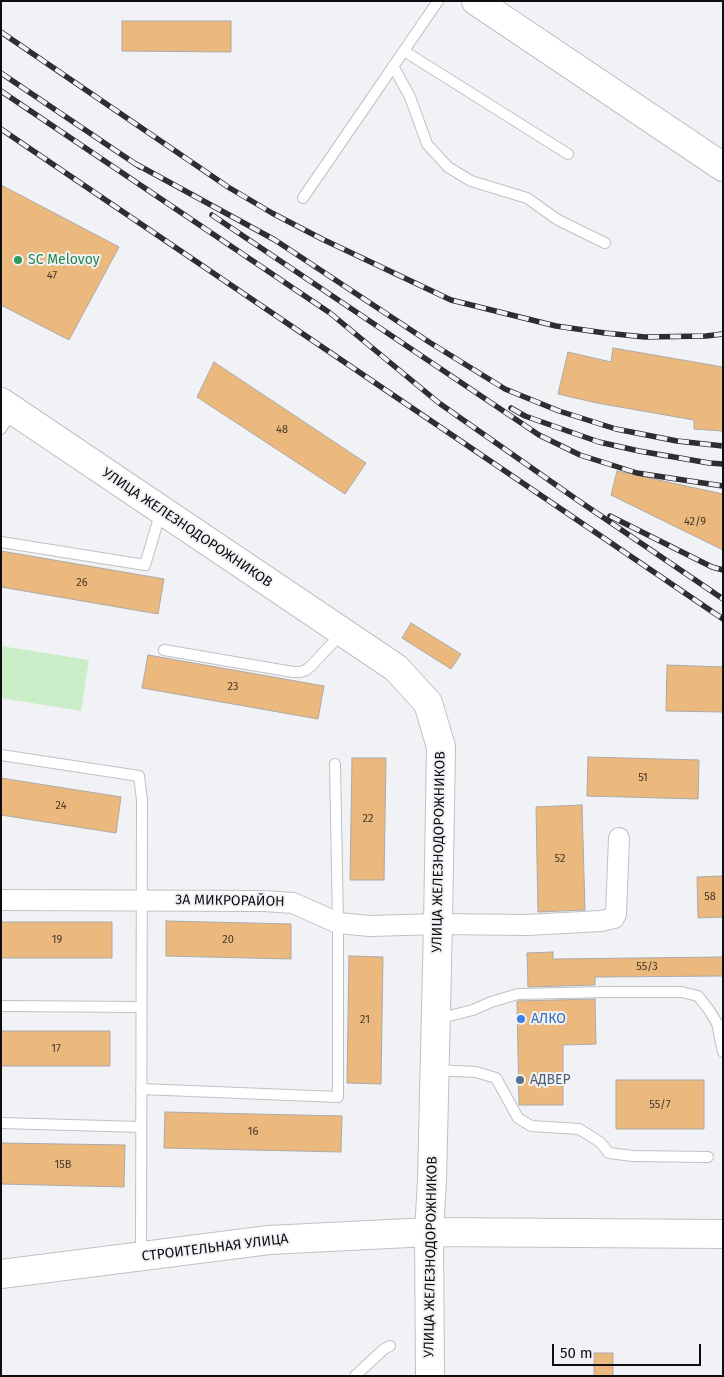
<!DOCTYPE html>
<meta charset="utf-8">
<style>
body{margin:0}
#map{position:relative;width:724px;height:1377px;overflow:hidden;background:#f1f2f5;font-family:"Fira Sans",sans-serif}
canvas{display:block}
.frame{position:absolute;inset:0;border:2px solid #0e0e10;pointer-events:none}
.scale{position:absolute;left:552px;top:1344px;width:149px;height:22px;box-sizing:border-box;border:2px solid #0e0e10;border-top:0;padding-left:6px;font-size:15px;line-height:18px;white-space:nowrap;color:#0e0e10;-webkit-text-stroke:4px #f1f2f5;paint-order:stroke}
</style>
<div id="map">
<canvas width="724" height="1377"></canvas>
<div class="frame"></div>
<div class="scale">50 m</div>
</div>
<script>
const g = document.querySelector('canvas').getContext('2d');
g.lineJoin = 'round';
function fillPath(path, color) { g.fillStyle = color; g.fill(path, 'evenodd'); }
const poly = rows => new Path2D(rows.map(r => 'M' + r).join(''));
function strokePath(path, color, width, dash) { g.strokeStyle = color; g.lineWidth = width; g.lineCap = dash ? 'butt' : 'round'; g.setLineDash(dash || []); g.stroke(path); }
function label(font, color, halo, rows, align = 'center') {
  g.font = font + ' "Fira Sans",sans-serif'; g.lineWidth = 4; g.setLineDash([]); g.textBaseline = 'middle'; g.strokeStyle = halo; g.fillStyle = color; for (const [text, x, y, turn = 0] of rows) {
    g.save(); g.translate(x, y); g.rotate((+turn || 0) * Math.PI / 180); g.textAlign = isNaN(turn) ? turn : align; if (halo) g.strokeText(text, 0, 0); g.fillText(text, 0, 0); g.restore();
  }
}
const green = poly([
 [1,646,89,660,81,711,1,698]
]);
const building = poly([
 [122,21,231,21,231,52,122,51,122,21],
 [1,185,119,247,69,340,1,305,1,185],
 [613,348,723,367,723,431,694,429,694,420,597,403,558,394,568,352,611,362,613,348],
 [214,362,366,463,345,494,197,397,214,362],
 [617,471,723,494,723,550,611,495,617,471],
 [1,551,164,579,158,614,1,587,1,551],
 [411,623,461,654,451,669,402,638,411,623],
 [148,655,324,686,318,719,142,688,148,655],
 [667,665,723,667,723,712,666,711,667,665],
 [588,757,699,760,698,799,587,796,588,757],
 [352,758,386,758,384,880,350,880,352,758],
 [1,778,121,797,116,833,1,815,1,778],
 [582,805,585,910,538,912,536,807,582,805],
 [723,876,723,917,698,918,697,877,723,876],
 [166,921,291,924,291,959,166,956,166,921],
 [1,922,112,922,112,958,1,958,1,922],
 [553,952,553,959,723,957,723,976,595,977,595,985,528,987,527,953,553,952],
 [349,956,383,957,381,1084,347,1083,349,956],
 [595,999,596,1044,563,1045,563,1105,519,1105,517,1001,595,999],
 [1,1031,110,1031,110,1066,1,1066,1,1031],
 [616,1080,704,1080,704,1129,616,1129,616,1080],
 [165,1112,342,1116,341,1152,164,1148,165,1112],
 [1,1143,125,1145,124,1187,1,1184,1,1143],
 [594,1353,613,1353,613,1376,594,1376,594,1353]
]);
const lane = poly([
 [404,51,568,154],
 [393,66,410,97,427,144,448,167,471,181,527,198,558,220,605,243],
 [303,198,438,1],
 [1,429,12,411],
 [1,542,145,565,161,511],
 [164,650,293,672,300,672,306,670,311,666,342,633],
 [1,755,139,776,142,800,141,1255],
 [1,1006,141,1007],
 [437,1019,473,1010,491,1002,518,994,606,992,682,992,698,996,709,1010,717,1023,723,1052],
 [436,1070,476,1072,496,1078,518,1118,531,1126,579,1129,600,1142,609,1153,633,1156,708,1157],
 [141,1089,338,1097,338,923,335,764],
 [1,1123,141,1127],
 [355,1376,384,1349,390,1346]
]);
const street = poly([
 [1,900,264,901,293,903,338,923,370,926,438,924,527,925,601,921,614,918,616,914,619,838]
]);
const secondary = poly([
 [476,1,723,167],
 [1,402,396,668,428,703,441,747,438,924,432,1181,429,1232,430,1376],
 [1,1274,269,1240,429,1232,723,1234]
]);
const rail = poly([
 [1,32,228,187,272,213,322,239,451,300,556,326,605,333,645,337,706,336,723,334],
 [1,73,140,167],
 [1,91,330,313,439,403,576,499,723,599],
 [1,129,723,619],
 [134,163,275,240,429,342,505,389,559,411,616,429,677,441,723,446],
 [212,215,539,435,580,455,637,473,723,486],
 [511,408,525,416,599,442,639,451,709,463,723,464],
 [610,516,712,567,723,570]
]);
const markers = [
 [18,260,5,"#2e9e5b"],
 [521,1019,5,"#3f7fe0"],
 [520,1080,5,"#5c6f8a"]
];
const numberNames = [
 ["47",52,276],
 ["48",282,430],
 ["42/9",695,522],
 ["26",82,583],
 ["23",233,687],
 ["51",643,778],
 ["24",61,806],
 ["22",368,819],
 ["52",560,859],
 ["58",710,897],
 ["19",57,940],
 ["20",228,940],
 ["55/3",647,967],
 ["21",365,1020],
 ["17",56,1049],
 ["55/7",660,1105],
 ["16",253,1132],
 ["15В",63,1165]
];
const leisureNames = [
 ["SC Melovoy",28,260]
];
const streetNames = [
 ["УЛИЦА ЖЕЛЕЗНОДОРОЖНИКОВ",187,528,34],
 ["УЛИЦА ЖЕЛЕЗНОДОРОЖНИКОВ",439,852,-89],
 ["3А МИКРОРАЙОН",230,901,1],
 ["СТРОИТЕЛЬНАЯ УЛИЦА",215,1248,-7],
 ["УЛИЦА ЖЕЛЕЗНОДОРОЖНИКОВ",431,1257,-89]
];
const shopNames = [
 ["АЛКО",531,1019]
];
const serviceNames = [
 ["АДВЕР",530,1080]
];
fillPath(green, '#caeec8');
fillPath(building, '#ebb87e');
strokePath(building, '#aca9a7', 1);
strokePath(lane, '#c0c1c4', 12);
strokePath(street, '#c0c1c4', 22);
strokePath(secondary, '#c0c1c4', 30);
strokePath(lane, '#fff', 10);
strokePath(street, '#fff', 20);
strokePath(secondary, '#fff', 28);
strokePath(rail, '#2e2e31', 5.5);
strokePath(rail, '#f1f2f5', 4, [11]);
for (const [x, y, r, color] of markers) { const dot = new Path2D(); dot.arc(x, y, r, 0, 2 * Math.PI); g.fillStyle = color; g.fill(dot); strokePath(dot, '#f1f2f5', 2); }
label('11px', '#45382c', null, numberNames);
label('14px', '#27864d', '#f1f2f5', leisureNames, 'left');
label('14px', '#0e0e10', '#f1f2f5', streetNames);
label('14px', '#366cbe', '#f1f2f5', shopNames, 'left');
label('14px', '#4e5e75', '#f1f2f5', serviceNames, 'left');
</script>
